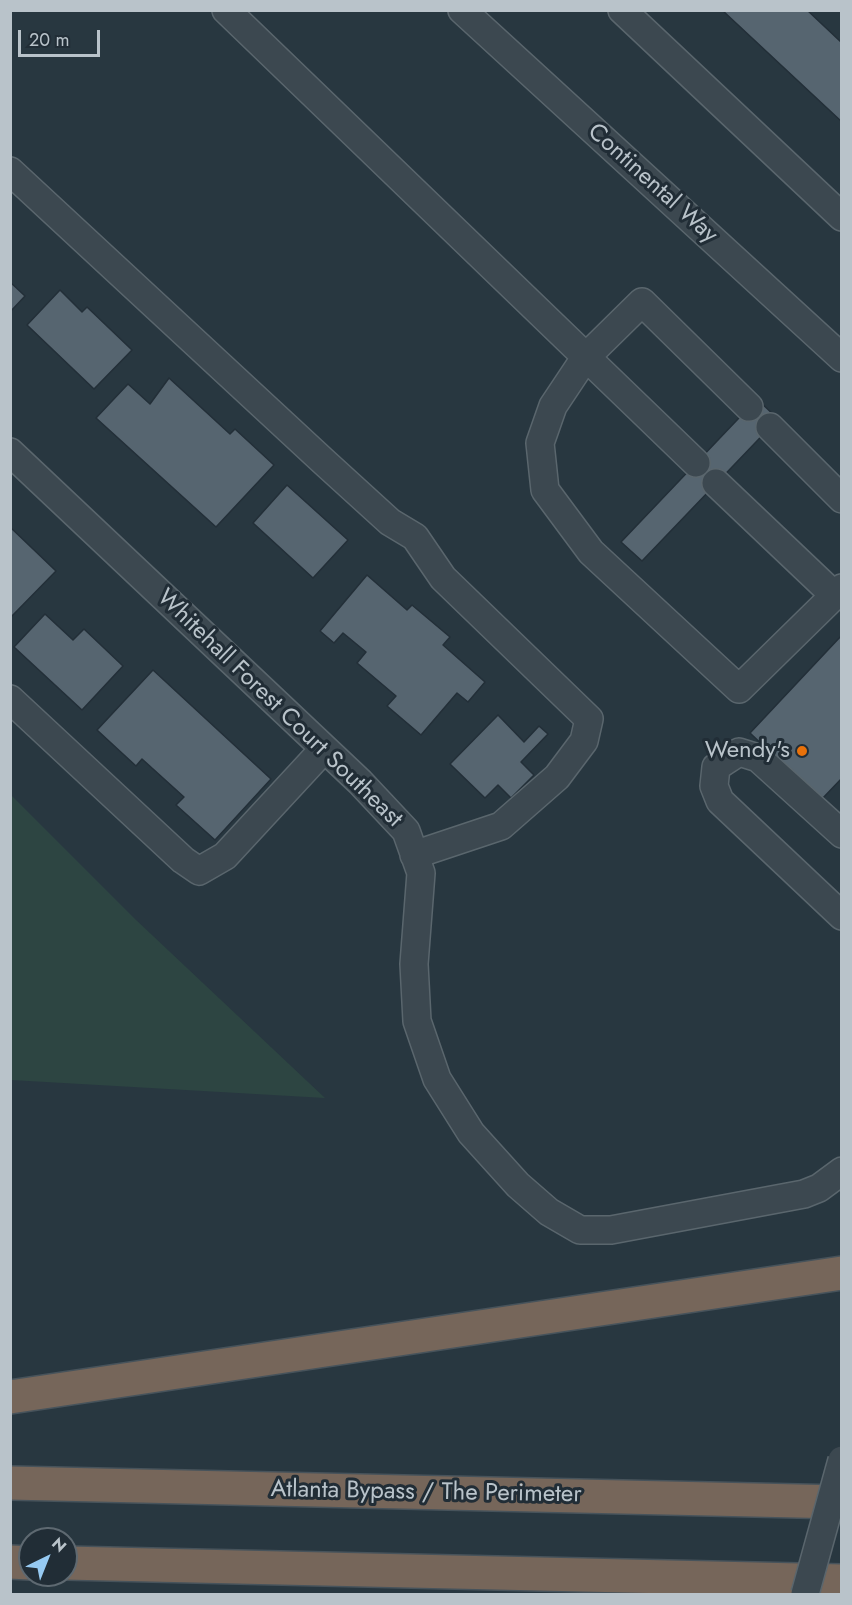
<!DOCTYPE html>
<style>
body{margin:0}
#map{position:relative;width:852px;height:1605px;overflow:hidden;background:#283740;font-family:Jost,sans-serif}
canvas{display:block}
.frame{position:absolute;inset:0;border:12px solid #b9c3ca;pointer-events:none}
.north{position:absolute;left:18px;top:1527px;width:60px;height:60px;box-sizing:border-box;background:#212d36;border:2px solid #5e6971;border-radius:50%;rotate:43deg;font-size:16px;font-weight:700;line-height:24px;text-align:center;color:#b9c3ca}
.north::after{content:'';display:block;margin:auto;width:21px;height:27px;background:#96caf2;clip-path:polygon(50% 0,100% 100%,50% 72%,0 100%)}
.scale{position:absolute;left:18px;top:30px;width:82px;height:27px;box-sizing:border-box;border:3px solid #b9c3ca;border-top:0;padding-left:8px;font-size:18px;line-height:21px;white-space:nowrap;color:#b9c3ca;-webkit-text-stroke:4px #212d36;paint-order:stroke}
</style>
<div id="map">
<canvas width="852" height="1605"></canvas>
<div class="frame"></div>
<div class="north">N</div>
<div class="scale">20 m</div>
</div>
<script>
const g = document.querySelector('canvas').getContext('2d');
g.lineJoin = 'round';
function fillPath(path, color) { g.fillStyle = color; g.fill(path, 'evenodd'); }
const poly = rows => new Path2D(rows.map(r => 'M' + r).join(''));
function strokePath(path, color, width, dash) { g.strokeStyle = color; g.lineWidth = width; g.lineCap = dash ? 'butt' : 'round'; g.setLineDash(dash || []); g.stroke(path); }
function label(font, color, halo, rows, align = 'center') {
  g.font = font + ' Jost,sans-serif'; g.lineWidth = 6; g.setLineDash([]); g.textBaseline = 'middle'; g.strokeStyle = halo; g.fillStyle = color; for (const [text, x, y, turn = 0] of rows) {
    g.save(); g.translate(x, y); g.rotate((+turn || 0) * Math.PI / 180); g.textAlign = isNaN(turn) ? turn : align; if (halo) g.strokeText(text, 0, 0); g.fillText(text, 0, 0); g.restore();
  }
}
const green = poly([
 [11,795,135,919,325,1098,11,1080]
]);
const building = poly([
 [722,10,807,10,842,43,842,122,722,10],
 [10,282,25,296,10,312,10,282],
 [60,290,82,312,87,307,132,350,94,389,27,325,60,290],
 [169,378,230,434,235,429,274,465,216,527,96,418,128,384,150,404,169,378],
 [757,399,778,419,642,561,621,542,757,399],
 [287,485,348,540,313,578,253,523,287,485],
 [10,527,56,571,10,618,10,527],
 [367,575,407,610,412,605,450,637,443,645,485,682,468,702,457,693,421,735,387,706,396,696,357,663,366,652,343,633,334,643,320,631,367,575],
 [45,614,73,640,84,629,123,666,82,710,14,647,45,614],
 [842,635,842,778,821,800,750,733,842,635],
 [153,670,271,779,215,840,176,805,184,797,142,759,136,766,97,730,153,670],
 [498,715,524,742,539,726,548,734,521,762,534,775,511,798,498,785,485,798,450,764,498,715]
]);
const minor = poly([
 [226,10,696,463],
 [462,10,842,358],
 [622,10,842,217],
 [10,171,323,461,390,522,415,537,443,578,589,719,584,741,557,777,501,826,414,855],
 [749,407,642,302,585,358,553,406,540,443,545,490,591,552,739,689,842,588],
 [770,427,842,499],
 [10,452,360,782,406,831,421,873,414,964,417,1021,437,1079,471,1133,518,1185,549,1212,580,1230,611,1230,804,1194,819,1188,842,1171],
 [716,483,834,595],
 [10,699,183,860,199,871,225,856,324,749],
 [842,834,758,758,739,752,716,767,714,786,720,801,842,916]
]);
const highway = poly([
 [10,1397,842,1273],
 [10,1483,842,1502],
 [10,1562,30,1563],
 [66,1563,842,1581]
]);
const minorBridge = poly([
 [805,1594,842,1460]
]);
const markers = [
 [802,751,6,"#e8710a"]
];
const streetNames = [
 ["Continental Way",652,184,42],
 ["Whitehall Forest Court Southeast",279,709,44],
 ["Atlanta Bypass / The Perimeter",426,1493,1]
];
const poiNames = [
 ["Wendy's",790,751]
];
fillPath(green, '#2d4542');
fillPath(building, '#566570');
strokePath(building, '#232f38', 1.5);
strokePath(minor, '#5a666d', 30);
strokePath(highway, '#47535b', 36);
strokePath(minor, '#3c4850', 27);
strokePath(highway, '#76665a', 33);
strokePath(minorBridge, '#5a666d', 30, []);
strokePath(minorBridge, '#3c4850', 27);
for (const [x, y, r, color] of markers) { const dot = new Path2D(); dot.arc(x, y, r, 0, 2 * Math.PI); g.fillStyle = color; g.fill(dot); strokePath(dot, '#212d36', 2); }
label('24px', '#b9c3ca', '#212d36', streetNames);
label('24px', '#b9c3ca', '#212d36', poiNames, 'right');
</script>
